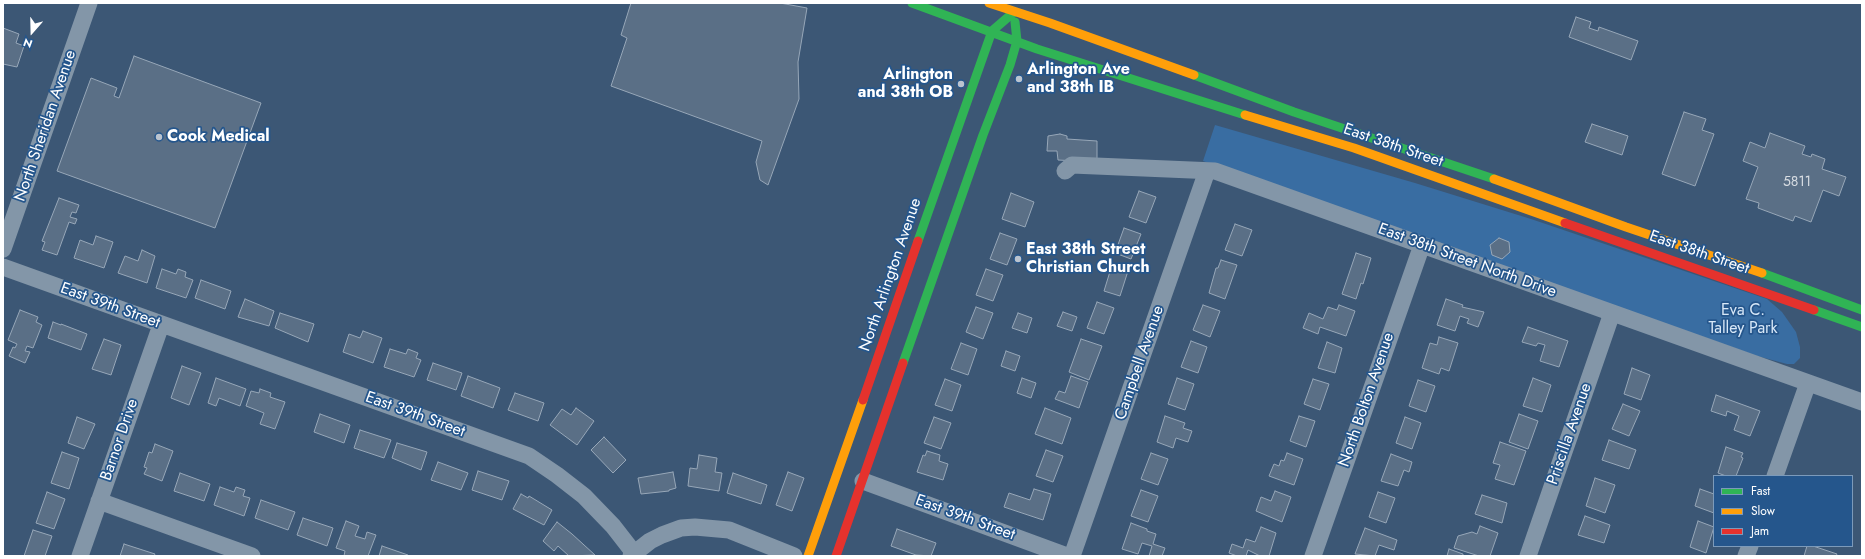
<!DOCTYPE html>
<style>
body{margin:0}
#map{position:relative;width:1865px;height:559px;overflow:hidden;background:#3c5775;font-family:Jost,sans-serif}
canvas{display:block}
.frame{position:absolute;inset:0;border:4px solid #fff;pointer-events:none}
.legend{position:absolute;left:1713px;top:475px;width:140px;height:72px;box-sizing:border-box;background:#25568c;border:1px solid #7c9aba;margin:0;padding:5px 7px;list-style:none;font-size:12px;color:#fff}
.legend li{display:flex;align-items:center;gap:8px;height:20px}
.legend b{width:20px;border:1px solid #7c9aba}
.north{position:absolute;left:12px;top:12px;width:40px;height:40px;-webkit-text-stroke:3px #25568c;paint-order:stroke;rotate:200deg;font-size:11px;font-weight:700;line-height:16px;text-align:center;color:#fff}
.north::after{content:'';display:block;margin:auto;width:14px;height:18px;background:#fff;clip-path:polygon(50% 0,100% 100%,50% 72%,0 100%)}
</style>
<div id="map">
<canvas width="1865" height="559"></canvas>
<div class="frame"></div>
<ul class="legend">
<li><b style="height:5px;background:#30b455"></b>Fast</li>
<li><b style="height:5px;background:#ff9f0a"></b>Slow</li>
<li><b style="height:5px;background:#e5322d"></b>Jam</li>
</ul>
<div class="north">N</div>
</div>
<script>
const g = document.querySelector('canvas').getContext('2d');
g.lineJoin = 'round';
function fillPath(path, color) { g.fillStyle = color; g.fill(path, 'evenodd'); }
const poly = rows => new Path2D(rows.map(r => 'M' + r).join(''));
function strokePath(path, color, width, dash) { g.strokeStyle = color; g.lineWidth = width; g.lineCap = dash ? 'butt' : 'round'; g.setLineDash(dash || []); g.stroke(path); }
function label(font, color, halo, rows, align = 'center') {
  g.font = font + ' Jost,sans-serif'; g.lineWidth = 3.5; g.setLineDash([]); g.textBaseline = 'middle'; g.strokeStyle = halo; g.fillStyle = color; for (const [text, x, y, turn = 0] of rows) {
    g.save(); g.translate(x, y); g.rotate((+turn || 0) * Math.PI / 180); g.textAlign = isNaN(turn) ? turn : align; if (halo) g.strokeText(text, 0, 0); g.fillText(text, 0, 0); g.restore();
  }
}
const green = poly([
 [1215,125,1415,183,1531,219,1767,299,1782,312,1796,332,1800,347,1800,358,1794,364,1787,364,1757,356,1203,161]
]);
const building = poly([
 [631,3,780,3,807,8,798,62,799,99,768,185,760,180,756,162,762,141,611,86,627,38,621,35,631,3],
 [1576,17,1591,22,1589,28,1598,31,1599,27,1638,41,1631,60,1569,37,1576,17],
 [3,28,19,34,16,43,24,46,17,67,3,64,3,28],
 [134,56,261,103,215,228,57,171,91,78,117,88,114,96,119,98,134,56],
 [1684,112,1706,119,1702,130,1714,134,1695,186,1662,174,1684,112],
 [1592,124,1628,136,1622,155,1585,142,1592,124],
 [1770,133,1805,146,1802,154,1811,157,1812,154,1825,159,1822,169,1846,177,1839,196,1823,190,1811,222,1795,216,1793,221,1758,208,1759,203,1746,199,1758,167,1743,161,1750,142,1765,148,1770,133],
 [1060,134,1067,136,1067,139,1097,141,1097,162,1058,160,1057,151,1047,151,1048,136,1060,134],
 [1139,191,1156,197,1146,223,1129,217,1139,191],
 [1011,193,1034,202,1025,227,1002,219,1011,193],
 [59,198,79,205,76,213,72,212,70,217,77,219,75,224,69,222,57,255,42,250,45,242,42,241,59,198],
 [1235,224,1252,230,1242,256,1225,250,1235,224],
 [1124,228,1141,234,1131,259,1115,253,1124,228],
 [1000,233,1017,239,1007,265,990,259,1000,233],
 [96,236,113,242,104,268,74,258,80,240,93,245,96,236],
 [1499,238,1509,242,1510,252,1502,259,1492,255,1490,245,1499,238],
 [142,250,155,256,147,283,118,273,125,256,138,261,142,250],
 [1356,253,1371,258,1363,284,1361,283,1356,299,1342,294,1356,253],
 [1221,260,1237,265,1225,299,1209,293,1216,268,1218,268,1221,260],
 [1112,265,1128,271,1120,296,1104,291,1112,265],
 [162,269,176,274,178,269,186,272,185,277,193,280,186,298,156,288,162,269],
 [986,269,1003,275,993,301,976,295,986,269],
 [201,280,231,291,225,309,195,298,201,280],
 [245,299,274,311,269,326,238,317,245,299],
 [1446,299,1463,305,1462,307,1484,312,1478,327,1467,323,1469,319,1460,316,1455,331,1437,325,1446,299],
 [1097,302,1114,308,1104,334,1087,328,1097,302],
 [1203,305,1220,311,1210,337,1193,330,1203,305],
 [1339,305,1355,311,1346,336,1320,327,1318,334,1303,328,1309,313,1323,319,1328,307,1337,310,1339,305],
 [976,307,993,313,983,339,966,332,976,307],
 [20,310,38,317,36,322,42,325,33,348,27,346,25,351,30,352,25,363,9,356,13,347,15,348,17,344,8,340,20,310],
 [1063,312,1077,317,1072,331,1057,326,1063,312],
 [280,313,314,324,308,342,275,328,280,313],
 [1018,313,1032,318,1027,333,1012,328,1018,313],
 [53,322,61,325,61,324,87,334,81,350,48,338,53,322],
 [1528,327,1568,341,1559,367,1540,361,1545,345,1538,343,1536,346,1522,342,1528,327],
 [363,331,382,338,373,363,343,352,349,334,360,338,363,331],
 [1439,337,1458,343,1449,371,1441,368,1439,374,1422,368,1430,343,1437,345,1439,337],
 [104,339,121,345,111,375,92,369,104,339],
 [1081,339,1102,346,1089,380,1069,372,1081,339],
 [1191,341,1207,347,1198,373,1181,367,1191,341],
 [1327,342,1342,348,1335,373,1318,368,1327,342],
 [961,343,977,349,968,375,951,369,961,343],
 [390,349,406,354,408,349,418,353,416,358,421,360,414,377,384,367,390,349],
 [1006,351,1020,356,1015,371,1001,366,1006,351],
 [433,363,462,373,456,390,427,380,433,363],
 [182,366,201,373,189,405,171,398,182,366],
 [1632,368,1650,375,1641,400,1624,394,1632,368],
 [468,376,500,388,493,408,461,396,468,376],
 [1071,376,1088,382,1079,408,1055,399,1059,391,1065,393,1071,376],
 [216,378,246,389,240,406,219,398,216,406,208,403,216,378],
 [1022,378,1036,383,1031,398,1017,393,1022,378],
 [1177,378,1194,384,1185,410,1168,404,1177,378],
 [1533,378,1551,385,1542,412,1523,406,1533,378],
 [945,379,961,385,952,411,935,405,945,379],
 [1313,379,1329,384,1320,410,1304,404,1313,379],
 [1418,380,1435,386,1426,412,1409,406,1418,380],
 [260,389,271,393,270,397,285,402,275,429,260,424,264,413,246,406,251,391,259,393,260,389],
 [515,393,544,403,538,421,508,410,515,393],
 [1716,395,1760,411,1750,436,1734,430,1739,416,1727,411,1726,416,1711,411,1716,395],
 [1623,404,1640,411,1629,436,1612,429,1623,404],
 [576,408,594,421,577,445,550,425,562,409,571,415,576,408],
 [1045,408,1071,418,1062,444,1035,434,1045,408],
 [320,414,350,425,344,443,314,432,320,414],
 [1519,414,1538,421,1528,449,1509,442,1519,414],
 [1165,416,1185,423,1183,428,1192,431,1188,442,1176,438,1173,448,1157,442,1165,416],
 [1299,416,1315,421,1306,447,1290,441,1299,416],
 [77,417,95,424,84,449,68,443,77,417],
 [934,417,951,423,941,449,924,443,934,417],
 [1405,417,1421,423,1412,449,1396,443,1405,417],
 [360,430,391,440,384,458,354,448,360,430],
 [604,437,626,460,613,473,591,450,604,437],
 [1609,440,1636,450,1629,469,1602,460,1609,440],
 [1500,442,1526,451,1514,485,1495,479,1500,465,1493,463,1500,442],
 [397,443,427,452,421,470,392,458,397,443],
 [155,444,173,451,162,481,144,474,147,468,144,467,149,452,152,453,155,444],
 [1726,447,1743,453,1741,457,1743,458,1736,476,1726,476,1718,473,1726,447],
 [1046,450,1063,456,1053,482,1036,476,1046,450],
 [927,451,940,455,939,461,948,464,943,480,917,472,923,455,925,456,927,451],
 [62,452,79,458,69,489,51,483,62,452],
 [1151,453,1168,459,1158,485,1141,479,1151,453],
 [1287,453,1303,459,1294,485,1269,476,1274,464,1279,466,1281,460,1284,461,1287,453],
 [1391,454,1412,462,1409,472,1404,470,1398,486,1381,481,1391,454],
 [699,455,717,458,715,472,722,473,719,491,688,486,690,468,697,469,699,455],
 [438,462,468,473,461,490,431,480,438,462],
 [478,471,509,481,502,500,472,490,478,471],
 [673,472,676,488,669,490,669,491,641,494,638,478,673,472],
 [788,472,804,478,792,511,776,505,788,472],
 [180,473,210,484,204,501,174,491,180,473],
 [733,473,767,485,761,504,727,493,733,473],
 [1595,478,1615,485,1605,513,1586,506,1595,478],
 [220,487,234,492,236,487,245,490,243,496,250,498,244,516,214,505,220,487],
 [1034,489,1051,494,1043,520,1004,507,1009,493,1030,500,1034,489],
 [1700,489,1714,494,1714,513,1695,506,1700,489],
 [1141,490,1158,496,1148,522,1131,516,1141,490],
 [1275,491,1291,497,1282,522,1256,511,1261,497,1271,501,1275,491],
 [47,492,65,499,54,529,36,523,47,492],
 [1378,492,1395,498,1386,523,1369,517,1378,492],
 [521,494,528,498,529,496,552,510,544,525,513,509,521,494],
 [1482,495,1507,503,1502,523,1475,514,1482,495],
 [261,500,295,512,288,530,255,518,261,500],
 [1585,516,1610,525,1604,543,1578,535,1585,516],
 [303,518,333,528,327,546,297,535,303,518],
 [346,521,359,526,355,536,365,539,367,532,376,535,368,556,344,556,345,551,336,548,346,521],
 [1698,521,1714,527,1706,553,1690,547,1698,521],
 [557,522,572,534,595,555,569,556,558,546,554,551,543,541,557,522],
 [1131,523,1147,529,1147,531,1156,534,1153,544,1165,548,1162,556,1149,556,1152,546,1142,543,1138,554,1122,549,1131,523],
 [1480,526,1498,533,1490,556,1479,556,1454,548,1458,536,1472,532,1477,534,1480,526],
 [1261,527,1276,533,1269,556,1260,556,1248,550,1246,556,1237,556,1229,553,1232,544,1243,548,1246,539,1255,542,1261,527],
 [1365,528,1397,540,1394,550,1379,545,1375,556,1355,554,1365,528],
 [897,529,936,543,931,556,916,555,891,546,897,529],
 [33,530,52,536,45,556,24,556,33,530],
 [124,544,155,554,154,556,120,556,124,544],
 [382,546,408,555,408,556,379,556,382,546],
 [1807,546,1813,546,1837,554,1836,556,1804,556,1807,546],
 [1449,549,1463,554,1463,556,1447,556,1449,549]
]);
const street = poly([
 [1065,171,1072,165,1215,171,1862,402],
 [3,249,89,3],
 [3,267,529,456,557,475,584,496,613,526,634,553],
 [1775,476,1808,383],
 [863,481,1067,556],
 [99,501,252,556],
 [80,556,161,325],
 [631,556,650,541,662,535,681,528,695,527,729,530,794,556],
 [1072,556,1207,171],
 [1313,556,1422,245],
 [1528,556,1612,313],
 [1746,556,1750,546]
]);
const fast = poly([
 [912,3,1037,49,1245,115],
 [1194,75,1294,112,1494,179],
 [918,241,992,31,1014,12],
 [1762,273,1862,310],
 [1814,310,1862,327],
 [903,363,983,135,1010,65,1017,41,1015,22]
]);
const slow = poly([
 [989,3,1050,23,1194,75],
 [1245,115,1354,148,1565,223],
 [1494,179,1626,227,1762,273],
 [808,556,863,400]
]);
const jam = poly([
 [1565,223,1814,310],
 [863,400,918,241],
 [836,556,903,363]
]);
const markers = [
 [1019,79,4,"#bbc4cf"],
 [961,84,4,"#bbc4cf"],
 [159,137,4,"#bbc4cf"],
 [1018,259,4,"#bbc4cf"]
];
const numberNames = [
 ["5811",1797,183]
];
const poiNames = [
 ["Arlington Ave",1027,70],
 ["and 38th IB",1027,88],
 ["Arlington",953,75,"right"],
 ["and 38th OB",953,93,"right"],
 ["Cook Medical",167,137],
 ["East 38th Street",1026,250],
 ["Christian Church",1026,268]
];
const streetNames = [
 ["North Sheridan Avenue",46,126,-71],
 ["East 38th Street",1393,146,19],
 ["East 38th Street",1699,253,19],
 ["East 38th Street North Drive",1467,261,20],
 ["North Arlington Avenue",891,275,-71],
 ["East 39th Street",110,306,20],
 ["Campbell Avenue",1140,363,-71],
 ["North Bolton Avenue",1367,400,-71],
 ["East 39th Street",415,415,20],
 ["Priscilla Avenue",1570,434,-71],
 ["Barnor Drive",120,440,-71],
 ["East 39th Street",965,518,20]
];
const parkNames = [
 ["Eva C.",1743,311],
 ["Talley Park",1743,329]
];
fillPath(green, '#396da2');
fillPath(building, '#5a6f86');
strokePath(building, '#97a7b8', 1);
strokePath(street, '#8396a8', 17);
strokePath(fast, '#30b455', 9);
strokePath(slow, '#ff9f0a', 9);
strokePath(jam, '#e5322d', 9);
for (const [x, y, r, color] of markers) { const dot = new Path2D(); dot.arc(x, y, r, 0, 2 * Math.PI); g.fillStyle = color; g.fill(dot); strokePath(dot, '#25568c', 1.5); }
label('14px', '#d6dbe1', null, numberNames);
label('bold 16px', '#fff', '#25568c', poiNames, 'left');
label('16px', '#fff', '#25568c', streetNames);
label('16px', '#d8e8f8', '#25568c', parkNames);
</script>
